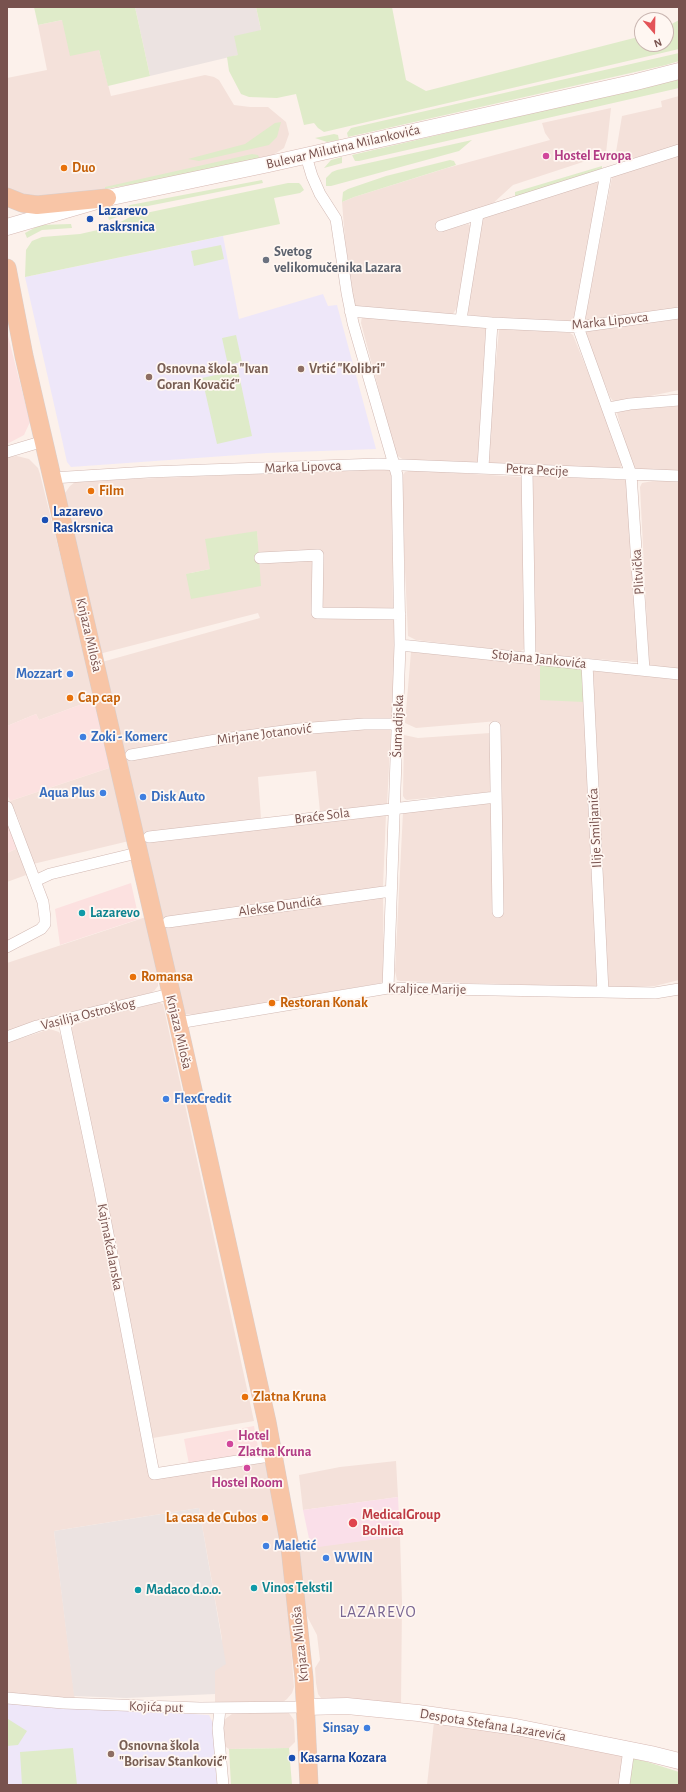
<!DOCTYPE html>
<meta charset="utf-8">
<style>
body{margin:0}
#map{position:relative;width:686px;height:1792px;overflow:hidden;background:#fcf1eb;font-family:"Alegreya Sans",sans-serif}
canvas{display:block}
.frame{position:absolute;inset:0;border:8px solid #78524e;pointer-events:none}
.north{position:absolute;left:634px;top:12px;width:40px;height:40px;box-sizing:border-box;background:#fff7f2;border:1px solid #c9b5b0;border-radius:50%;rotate:160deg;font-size:11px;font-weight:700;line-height:16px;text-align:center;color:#78524e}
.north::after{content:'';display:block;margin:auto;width:14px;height:18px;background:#e35458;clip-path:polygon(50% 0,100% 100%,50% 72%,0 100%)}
</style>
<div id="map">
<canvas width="686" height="1792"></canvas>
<div class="frame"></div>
<div class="north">N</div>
</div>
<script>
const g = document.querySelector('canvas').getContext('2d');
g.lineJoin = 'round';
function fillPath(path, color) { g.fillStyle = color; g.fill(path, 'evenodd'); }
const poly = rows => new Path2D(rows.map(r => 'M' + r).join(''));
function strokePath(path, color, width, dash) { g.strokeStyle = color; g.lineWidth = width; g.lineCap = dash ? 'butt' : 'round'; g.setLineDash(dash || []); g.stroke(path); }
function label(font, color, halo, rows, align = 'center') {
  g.font = font + ' "Alegreya Sans",sans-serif'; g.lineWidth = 3.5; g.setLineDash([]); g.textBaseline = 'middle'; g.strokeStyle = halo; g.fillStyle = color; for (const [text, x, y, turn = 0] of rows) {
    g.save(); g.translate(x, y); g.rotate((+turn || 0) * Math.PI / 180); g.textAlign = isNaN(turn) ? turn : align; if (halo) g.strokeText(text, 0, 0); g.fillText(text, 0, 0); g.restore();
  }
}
const residential = poly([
 [62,20,99,50,111,96,205,75,214,77,219,80,234,105,250,107,268,107,286,122,289,134,284,148,273,155,51,200,7,193,7,78,47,70,38,25],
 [679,96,679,146,620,165,617,163,615,158,622,116,662,107,661,101],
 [611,108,606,153,601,156,513,185,490,206,436,224,439,232,468,224,471,226,458,306,453,314,449,315,356,306,354,304,345,239,342,202,354,197,447,168,550,140,545,133,542,123],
 [679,156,679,303,677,308,585,321,585,318,612,177,617,173],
 [596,182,599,184,575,315,571,323,466,315,480,223,483,218,487,215],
 [362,315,483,325,486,328,479,460,477,462,474,463,404,460,396,455,361,323],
 [679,316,679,390,631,400,613,401,610,397,585,333,587,331],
 [504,327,570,333,573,335,622,457,623,464,619,469,490,463,488,462,487,457,499,330],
 [679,406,679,473,636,469,630,462,617,413,622,410],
 [17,456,29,459,38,468,40,474,96,699,39,720,36,714,7,726,7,457],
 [387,469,391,472,392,475,393,610,320,611,323,552,258,554,257,531,210,569,186,574,259,563,314,559,312,616,396,618,393,717,390,719,295,726,122,755,102,662,260,618,258,613,99,654,65,493,70,486,75,482,80,481],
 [412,470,521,477,523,480,525,649,518,652,416,640,408,636,401,480,402,476,405,472],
 [533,476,625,480,628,482,640,659,638,662,538,655,536,653,534,650,530,477],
 [653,481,679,481,679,669,649,665,640,487,642,483],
 [411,652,540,664,584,702,598,987,400,981,397,980,395,971,403,812,488,802,491,804,502,914,498,721,416,728,405,723],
 [594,671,679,679,679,980,655,986,610,988,608,986,593,672],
 [391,727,387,805,320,812,316,771,258,777,261,818,140,836,123,760,289,734],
 [490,733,492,790,490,792,407,800,405,799,403,796,404,735,418,738],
 [112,767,129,841,33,864,19,820,10,801],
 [386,814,383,887,160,920,142,842],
 [18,848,26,875,7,882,7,853],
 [383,896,384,981,381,983,198,1015,184,1014,164,926,178,922],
 [146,917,158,977,158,986,154,991,150,993,57,1016,7,1033,7,963],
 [157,1002,163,1004,254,1421,153,1438,71,1028,76,1024],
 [50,1029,59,1032,62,1038,93,1172,151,1477,268,1458,283,1541,294,1687,292,1693,287,1699,283,1702,215,1703,215,1671,222,1639,199,1508,54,1531,75,1700,7,1693,7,1043],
 [396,1461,398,1497,303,1510,299,1475,340,1467],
 [400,1536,402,1602,401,1705,328,1701,321,1698,318,1694,316,1683,315,1668,320,1660,317,1635,307,1616,297,1549],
 [285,1711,289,1713,294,1720,295,1742,289,1748,229,1749,223,1745,223,1724,225,1719,232,1714],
 [434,1722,621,1752,623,1758,620,1785,427,1785]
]);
const commercial = poly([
 [7,332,30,422,24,435,7,444],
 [96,699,112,767,10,801,7,794,7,726,36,714,39,720],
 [7,820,18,848,7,853],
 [131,883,139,919,60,945,55,909],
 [254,1426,259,1452,189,1464,184,1439]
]);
const industrial = poly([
 [135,7,256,7,261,30,238,55,150,76],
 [199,1508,226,1664,215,1671,215,1694,126,1698,74,1696,54,1531]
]);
const education = poly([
 [223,236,239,319,323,294,328,306,337,305,376,449,267,453,71,467,67,462,61,435,25,277],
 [7,1703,209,1715,213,1723,217,1785,7,1785]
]);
const medical = poly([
 [398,1497,400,1536,311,1548,303,1510]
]);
const green = poly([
 [34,7,135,7,150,76,108,86,99,50,70,56,62,20,38,25],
 [256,7,392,7,406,80,426,91,642,36,642,44,666,44,666,27,679,20,679,49,324,132,318,128,314,123,304,125,296,94,277,98,249,97,241,94,229,71,227,57,238,55,234,36,261,30],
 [679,53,679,61,666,65,348,137,347,133,351,128],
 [679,79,679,88,359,161,355,161,352,155],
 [281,122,277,137,269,145,199,161,188,159,245,144,275,123],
 [334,134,338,135,339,140,327,142,315,138],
 [472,140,459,151,331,186,326,186,326,178,332,172,337,170],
 [252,154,258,155,260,159,205,172,105,189,105,187],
 [342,157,342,163,324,168,331,160],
 [450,160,454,161,456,165,354,197,342,202,343,192,348,189,386,176],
 [602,166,602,170,515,197,515,192],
 [262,180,263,183,143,207,109,220,108,216,130,205],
 [288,183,299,183,301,185,304,190,300,193,274,198,280,224,25,277,26,250,32,241,42,237,80,234,111,227,130,217,141,214],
 [71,224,72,228,42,230,27,238,25,233,40,225],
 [221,245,224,259,194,266,191,251],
 [236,335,242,362,228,365,222,338],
 [238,370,252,436,217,444,202,378],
 [257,531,261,586,191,599,186,574,210,569,205,539],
 [540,664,582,669,584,702,540,700],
 [8,1719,27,1731,18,1745,7,1746],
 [73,1748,77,1785,22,1785,20,1752],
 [289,1748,292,1785,231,1785,229,1749],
 [632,1757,679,1772,679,1785,629,1785]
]);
const street = poly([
 [306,156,312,176,320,194,336,219,347,293,353,323,397,475,400,645,388,988],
 [606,173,578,327,631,474,644,670],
 [441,226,478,214],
 [350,311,492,323,578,327,679,313],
 [461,319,478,214,679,150],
 [609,408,630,404,679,400],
 [7,452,44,441],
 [483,467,492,323],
 [527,470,530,658],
 [52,478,148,472,378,464,679,476],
 [260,558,318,555,317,613,400,614],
 [400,645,679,674],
 [587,664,603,992],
 [495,727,498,912],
 [131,755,216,740,299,729,364,724,398,724],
 [7,807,43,902,45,918,45,924,41,929,7,947],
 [149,837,496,797],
 [35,881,50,874,137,853],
 [168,922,391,891],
 [64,1021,99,1187,154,1474,263,1457,273,1457],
 [178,1023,388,988,655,993,679,989],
 [7,1037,37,1026,170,994],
 [7,1698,63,1703,200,1708,305,1707],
 [220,1709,218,1728,223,1785],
 [624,1785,629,1749]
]);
const secondary = poly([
 [7,227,107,198,269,164,636,82,679,71],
 [305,1707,347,1706,418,1713,516,1727,651,1754,679,1761]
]);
const primary = poly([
 [7,197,22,203,37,205,107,198],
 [7,268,24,356,178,1023,267,1422,290,1547,304,1678,309,1785]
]);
const markers = [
 [546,156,4,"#d1479c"],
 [64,168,4,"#e8710a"],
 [90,219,4,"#1a4fb4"],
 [266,260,4,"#6b7280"],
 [301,369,4,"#8d6e63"],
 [149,377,4,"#8d6e63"],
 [91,491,4,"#e8710a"],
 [45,520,4,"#1a4fb4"],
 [70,674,4,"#3f7fe0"],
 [70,698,4,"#e8710a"],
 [83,737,4,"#3f7fe0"],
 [103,793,4,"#3f7fe0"],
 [143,797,4,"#3f7fe0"],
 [82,913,4,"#0f9aa8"],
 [133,977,4,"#e8710a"],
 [272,1003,4,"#e8710a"],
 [166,1099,4,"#3f7fe0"],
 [245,1397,4,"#e8710a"],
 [230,1444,4,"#d1479c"],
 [247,1468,4,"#d1479c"],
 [265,1518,4,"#e8710a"],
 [353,1523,5,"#e0444e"],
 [266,1546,4,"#3f7fe0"],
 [326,1558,4,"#3f7fe0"],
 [254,1588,4,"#0f9aa8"],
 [138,1590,4,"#0f9aa8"],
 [367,1728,4,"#3f7fe0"],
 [111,1754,4,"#8d6e63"],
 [292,1758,4,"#1a4fb4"]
];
const streetNames = [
 ["Bulevar Milutina Milankovića",343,147,-13],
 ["Marka Lipovca",610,321,-6],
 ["Marka Lipovca",303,467,-2],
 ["Petra Pecije",537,470,3],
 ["Plitvička",638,572,-94],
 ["Knjaza Miloša",89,635,77],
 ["Stojana Jankovića",539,659,6],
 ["Šumadijska",398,726,-88],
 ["Mirjane Jotanović",264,734,-7],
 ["Braće Sola",322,816,-7],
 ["Ilije Smiljanića",595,828,-93],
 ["Alekse Dundića",280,906,-8],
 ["Kraljice Marije",427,989,1],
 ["Vasilija Ostroškog",88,1014,-14],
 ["Knjaza Miloša",179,1032,77],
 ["Kajmakčalanska",110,1247,79],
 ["Knjaza Miloša",300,1644,-96],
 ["Kojića put",156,1707,2],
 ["Despota Stefana Lazarevića",493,1725,9]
];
const hotelNames = [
 ["Hostel Evropa",554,156],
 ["Hotel",238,1436],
 ["Zlatna Kruna",238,1452],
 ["Hostel Room",247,1483,"center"]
];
const foodNames = [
 ["Duo",72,168],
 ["Film",99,491],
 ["Cap cap",78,698],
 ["Romansa",141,977],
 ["Restoran Konak",280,1003],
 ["Zlatna Kruna",253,1397],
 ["La casa de Cubos",257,1518,"right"]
];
const transitNames = [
 ["Lazarevo",98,211],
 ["raskrsnica",98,227],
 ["Lazarevo",53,512],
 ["Raskrsnica",53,528],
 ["Kasarna Kozara",300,1758]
];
const worshipNames = [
 ["Svetog",274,252],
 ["velikomučenika Lazara",274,268]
];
const educationNames = [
 ["Osnovna škola \"Ivan",157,369],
 ["Goran Kovačić\"",157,385],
 ["Vrtić \"Kolibri\"",309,369],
 ["Osnovna škola",119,1746],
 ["\"Borisav Stanković\"",119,1762]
];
const shopNames = [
 ["Mozzart",62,674,"right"],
 ["Zoki - Komerc",91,737],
 ["Aqua Plus",95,793,"right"],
 ["Disk Auto",151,797],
 ["FlexCredit",174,1099],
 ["Maletić",274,1546],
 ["WWIN",334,1558],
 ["Sinsay",359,1728,"right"]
];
const cultureNames = [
 ["Lazarevo",90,913],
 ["Vinos Tekstil",262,1588],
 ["Madaco d.o.o.",146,1590]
];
const healthNames = [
 ["MedicalGroup",362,1515],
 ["Bolnica",362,1531]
];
const quarterNames = [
 ["LAZAREVO",378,1612]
];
fillPath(residential, '#f4e1da');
fillPath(commercial, '#fce1e0');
fillPath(industrial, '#ece3e1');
fillPath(education, '#eee7f9');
fillPath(medical, '#fadfe9');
fillPath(green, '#dfebc9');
strokePath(street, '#d2b9b3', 12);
strokePath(secondary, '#d7b9b3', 17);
strokePath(primary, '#d9cfcd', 19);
strokePath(street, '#fff', 11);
strokePath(secondary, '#fff', 16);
strokePath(primary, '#f8c5a6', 18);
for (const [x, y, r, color] of markers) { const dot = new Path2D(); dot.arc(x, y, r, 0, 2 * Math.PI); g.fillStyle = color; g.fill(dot); strokePath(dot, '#fff7f2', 1.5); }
label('14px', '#78524e', '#fff7f2', streetNames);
label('bold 14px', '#b23c85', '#fff7f2', hotelNames, 'left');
label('bold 14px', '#c56008', '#fff7f2', foodNames, 'left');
label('bold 14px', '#164399', '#fff7f2', transitNames, 'left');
label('bold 14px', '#5b616d', '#fff7f2', worshipNames, 'left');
label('bold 14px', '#785e54', '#fff7f2', educationNames, 'left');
label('bold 14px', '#366cbe', '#fff7f2', shopNames, 'left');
label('bold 14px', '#0d838f', '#fff7f2', cultureNames, 'left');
label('bold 14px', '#be3a42', '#fff7f2', healthNames, 'left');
g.letterSpacing = '1px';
label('16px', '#796693', '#fff7f2', quarterNames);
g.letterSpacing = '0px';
</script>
